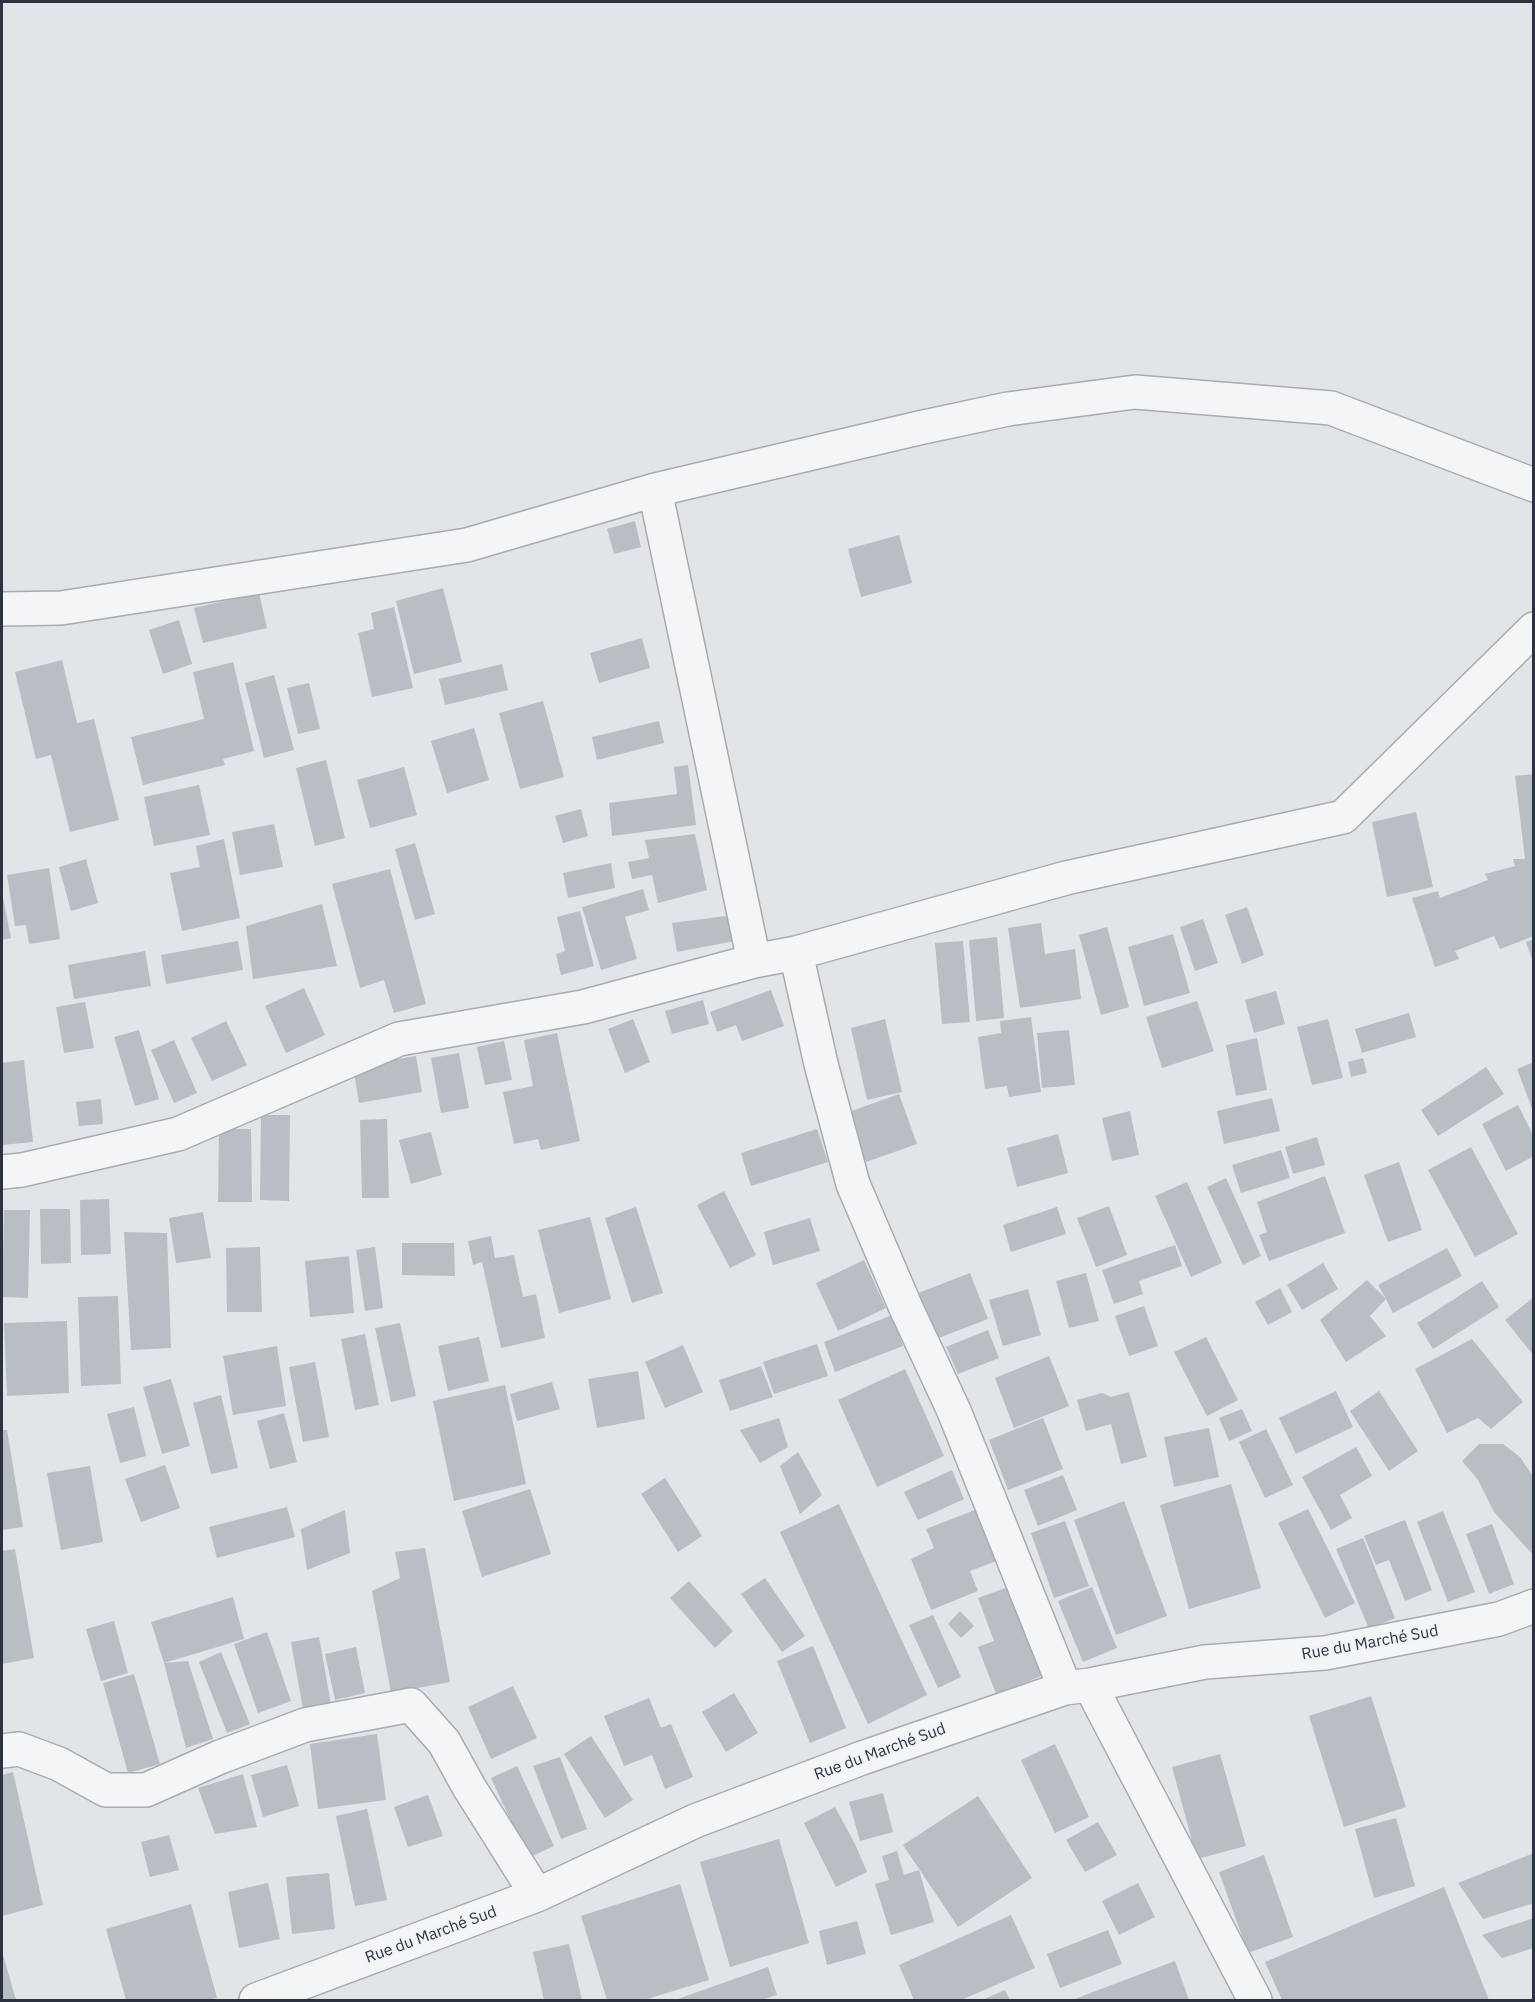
<!DOCTYPE html>
<meta charset="utf-8">
<style>
body{margin:0}
#map{position:relative;width:1535px;height:2002px;overflow:hidden;background:#e1e5e8;font-family:"IBM Plex Sans",sans-serif}
canvas{display:block}
.frame{position:absolute;inset:0;border:3px solid #2b343e;pointer-events:none}
</style>
<div id="map">
<canvas width="1535" height="2002"></canvas>
<div class="frame"></div>
</div>
<script>
const g = document.querySelector('canvas').getContext('2d');
g.lineJoin = 'round';
function fillPath(path, color) { g.fillStyle = color; g.fill(path, 'evenodd'); }
const poly = rows => new Path2D(rows.map(r => 'M' + r).join(''));
function strokePath(path, color, width, dash) { g.strokeStyle = color; g.lineWidth = width; g.lineCap = dash ? 'butt' : 'round'; g.setLineDash(dash || []); g.stroke(path); }
function label(font, color, halo, rows, align = 'center') {
  g.font = font + ' "IBM Plex Sans",sans-serif'; g.lineWidth = 4.5; g.setLineDash([]); g.textBaseline = 'middle'; g.strokeStyle = halo; g.fillStyle = color; for (const [text, x, y, turn = 0] of rows) {
    g.save(); g.translate(x, y); g.rotate((+turn || 0) * Math.PI / 180); g.textAlign = isNaN(turn) ? turn : align; if (halo) g.strokeText(text, 0, 0); g.fillText(text, 0, 0); g.restore();
  }
}
const building = poly([
 [635,521,641,547,614,554,607,529],
 [899,535,912,583,861,597,848,549],
 [443,588,462,662,414,674,396,601],
 [259,593,267,628,203,643,194,608],
 [394,607,413,688,372,697,358,633,374,629,371,613],
 [179,620,192,664,163,674,149,630],
 [642,638,650,668,599,683,590,653],
 [62,660,77,723,94,719,119,820,70,832,51,755,36,759,15,672],
 [233,662,254,751,223,759,225,765,143,785,131,737,204,719,193,672],
 [502,664,508,690,445,705,439,679],
 [274,675,294,750,264,758,245,683],
 [309,683,320,729,298,734,287,688],
 [543,701,564,777,520,789,499,713],
 [659,721,664,743,597,760,592,737],
 [474,728,489,780,447,793,431,741],
 [326,760,345,838,315,846,296,768],
 [688,765,696,825,612,836,609,803,677,794,674,767],
 [404,767,417,815,370,828,357,780],
 [1534,774,1534,936,1500,949,1494,936,1455,951,1459,959,1435,967,1412,898,1438,891,1440,898,1488,880,1485,874,1515,866,1513,859,1525,859,1515,776],
 [199,785,210,835,154,846,144,797],
 [581,809,588,836,563,843,555,816],
 [1416,812,1433,887,1387,897,1372,822],
 [274,824,283,867,240,875,232,832],
 [695,834,707,890,658,903,652,875,632,879,628,862,649,858,645,840],
 [224,839,240,918,182,931,170,873,200,867,196,846],
 [415,843,435,914,415,920,395,849],
 [86,859,98,903,71,911,59,867],
 [611,863,615,888,568,898,563,873],
 [49,868,60,939,29,944,26,925,15,926,7,875],
 [390,869,426,1004,394,1013,384,980,360,988,332,884],
 [643,889,649,910,625,917,637,959,601,970,582,907],
 [3,897,11,938,2,940,2,897],
 [322,904,337,966,253,979,246,926],
 [1247,907,1264,955,1242,964,1225,915],
 [580,911,594,966,561,975,556,954,565,951,557,917],
 [733,915,735,941,677,952,672,923],
 [1203,919,1218,963,1195,971,1180,927],
 [1041,923,1045,954,1075,949,1081,999,1020,1008,1008,928],
 [1107,927,1129,1007,1101,1015,1079,935],
 [1173,934,1190,993,1144,1006,1128,947],
 [997,937,1004,1018,976,1021,969,940],
 [1534,939,1534,962,1533,962,1526,942],
 [238,941,243,970,166,984,161,955],
 [963,941,970,1022,942,1024,935,943],
 [145,951,151,986,74,999,68,965],
 [304,988,325,1035,286,1053,265,1006],
 [771,990,784,1026,742,1041,736,1025,717,1032,710,1012],
 [1276,991,1285,1024,1254,1033,1245,1000],
 [703,1000,709,1024,672,1034,665,1011],
 [1197,1001,1214,1051,1162,1068,1146,1017],
 [85,1002,94,1048,64,1053,56,1007],
 [1409,1013,1416,1037,1362,1053,1355,1029],
 [1031,1017,1041,1092,1009,1097,1007,1086,985,1089,978,1037,1001,1033,1000,1021],
 [633,1019,650,1062,625,1073,608,1029],
 [885,1019,902,1092,867,1100,851,1028],
 [1328,1019,1343,1078,1312,1085,1297,1027],
 [226,1021,247,1065,212,1081,191,1038],
 [139,1030,159,1099,135,1106,114,1037],
 [1069,1030,1075,1085,1042,1088,1037,1033],
 [557,1033,580,1141,541,1150,538,1139,514,1144,503,1092,533,1086,524,1040],
 [1257,1038,1267,1090,1236,1096,1226,1045],
 [174,1040,197,1093,174,1103,151,1050],
 [504,1041,512,1080,485,1085,477,1047],
 [459,1053,469,1108,441,1113,431,1058],
 [416,1056,422,1092,359,1103,353,1066],
 [1363,1058,1367,1073,1351,1077,1348,1062],
 [24,1060,33,1142,2,1145,2,1063],
 [1534,1062,1534,1111,1533,1111,1517,1069],
 [1486,1067,1504,1094,1438,1136,1421,1110],
 [899,1094,917,1144,866,1162,849,1112],
 [1272,1098,1280,1131,1224,1144,1217,1111],
 [101,1099,103,1124,79,1126,76,1102],
 [1518,1105,1534,1137,1534,1156,1506,1171,1482,1124],
 [1130,1111,1139,1155,1112,1161,1102,1118],
 [261,1115,290,1115,289,1201,260,1200],
 [387,1119,389,1198,362,1198,360,1120],
 [219,1129,251,1129,252,1202,218,1202],
 [817,1129,828,1162,751,1186,741,1153],
 [431,1132,442,1175,411,1184,399,1140],
 [1058,1134,1068,1173,1017,1187,1007,1148],
 [1317,1137,1325,1165,1293,1174,1285,1147],
 [1471,1147,1518,1234,1475,1257,1428,1170],
 [1281,1150,1290,1178,1241,1193,1232,1165],
 [1399,1162,1422,1230,1388,1242,1364,1175],
 [1325,1176,1345,1233,1269,1261,1259,1235,1267,1232,1257,1202],
 [1226,1178,1261,1256,1243,1265,1207,1187],
 [1187,1182,1222,1263,1191,1277,1155,1196],
 [724,1191,756,1255,730,1268,697,1205],
 [109,1199,111,1254,81,1255,80,1200],
 [1109,1206,1127,1255,1096,1267,1077,1218],
 [636,1207,663,1293,632,1303,605,1218],
 [1057,1207,1066,1234,1011,1252,1003,1225],
 [40,1209,70,1209,71,1263,41,1264],
 [4,1210,30,1210,28,1298,2,1297],
 [203,1212,211,1258,176,1263,169,1218],
 [590,1217,611,1299,559,1313,538,1230],
 [810,1218,820,1251,773,1265,764,1232],
 [124,1232,167,1233,171,1348,131,1350],
 [491,1236,495,1258,514,1255,523,1297,536,1294,545,1338,501,1348,482,1262,473,1265,468,1241],
 [402,1243,454,1243,455,1276,402,1275],
 [1175,1245,1182,1266,1139,1281,1143,1294,1114,1304,1102,1270],
 [260,1247,262,1312,227,1312,226,1248],
 [375,1247,383,1308,365,1311,356,1250],
 [1447,1248,1462,1276,1393,1313,1386,1299,1370,1316,1386,1336,1346,1362,1320,1320,1367,1280,1386,1299,1378,1285],
 [349,1256,354,1313,310,1317,305,1261],
 [864,1260,886,1308,838,1331,816,1283],
 [1323,1263,1338,1289,1302,1310,1287,1285],
 [970,1273,988,1319,936,1339,918,1293],
 [1086,1273,1099,1321,1069,1328,1056,1281],
 [1482,1281,1499,1307,1433,1349,1417,1323],
 [1280,1288,1292,1312,1268,1325,1255,1302],
 [1028,1289,1041,1335,1003,1346,989,1300],
 [118,1296,121,1384,81,1386,78,1297],
 [1534,1297,1534,1356,1505,1320],
 [1144,1306,1158,1346,1129,1356,1115,1316],
 [892,1315,903,1346,835,1372,824,1342],
 [67,1321,69,1393,7,1396,4,1323],
 [400,1323,416,1396,391,1402,375,1328],
 [988,1330,999,1358,958,1374,946,1347],
 [365,1334,379,1405,355,1410,341,1339],
 [479,1337,489,1381,448,1391,438,1346],
 [1206,1337,1238,1400,1207,1416,1174,1352],
 [1472,1339,1523,1402,1491,1429,1478,1418,1447,1433,1415,1369],
 [817,1344,828,1376,774,1394,763,1362],
 [683,1345,703,1392,665,1408,645,1362],
 [277,1346,286,1406,233,1415,223,1356],
 [1049,1356,1069,1406,1014,1428,995,1378],
 [315,1362,329,1437,303,1442,289,1367],
 [761,1366,773,1397,730,1411,719,1380],
 [905,1369,944,1456,877,1487,838,1400],
 [638,1371,645,1419,597,1428,588,1379],
 [171,1379,190,1446,162,1454,143,1387],
 [552,1382,560,1409,517,1421,510,1394],
 [505,1385,526,1484,454,1501,433,1401],
 [1336,1391,1353,1427,1296,1454,1279,1418],
 [1379,1391,1418,1451,1389,1471,1350,1411],
 [1129,1392,1147,1457,1121,1464,1111,1424,1086,1431,1077,1400,1102,1393,1111,1397],
 [221,1395,238,1468,211,1474,193,1403],
 [134,1407,146,1456,120,1463,107,1414],
 [1242,1409,1252,1431,1229,1441,1219,1418],
 [284,1413,297,1462,270,1469,257,1421],
 [779,1418,788,1447,760,1463,740,1430],
 [1043,1418,1063,1469,1008,1490,989,1440],
 [1209,1428,1219,1477,1174,1487,1164,1437],
 [1266,1429,1293,1485,1265,1498,1239,1442],
 [2,1430,7,1430,23,1527,2,1530],
 [1479,1444,1503,1444,1520,1457,1534,1478,1534,1556,1494,1512,1478,1480,1462,1461],
 [1356,1447,1372,1476,1340,1495,1352,1518,1331,1530,1302,1477],
 [798,1452,822,1495,800,1514,780,1466],
 [165,1465,180,1508,141,1522,125,1479],
 [90,1466,103,1542,61,1550,47,1473],
 [952,1470,964,1499,918,1520,904,1492],
 [1063,1475,1077,1510,1038,1526,1024,1490],
 [665,1478,702,1536,678,1552,641,1494],
 [1231,1484,1261,1588,1189,1609,1160,1505],
 [530,1489,551,1554,482,1577,462,1511],
 [1124,1501,1167,1616,1116,1635,1074,1520],
 [839,1504,927,1695,868,1724,780,1532],
 [287,1507,295,1537,217,1558,209,1527],
 [980,1508,999,1560,970,1571,978,1591,931,1610,911,1559,934,1548,926,1529],
 [1308,1509,1355,1603,1325,1618,1278,1523],
 [345,1510,350,1553,307,1570,301,1529],
 [1443,1511,1475,1592,1448,1602,1417,1522],
 [1405,1520,1432,1590,1405,1601,1389,1560,1376,1565,1364,1536],
 [1065,1521,1089,1586,1054,1598,1031,1533],
 [1492,1524,1514,1584,1489,1594,1466,1534],
 [1363,1538,1395,1618,1369,1629,1336,1549],
 [425,1548,450,1682,391,1693,372,1591,400,1578,395,1552],
 [15,1549,34,1658,2,1664,2,1551],
 [765,1578,805,1636,782,1652,741,1594],
 [689,1581,733,1631,715,1648,670,1598],
 [1011,1586,1044,1675,996,1694,978,1647,994,1641,978,1598],
 [1092,1587,1117,1648,1083,1662,1058,1601],
 [233,1597,244,1639,164,1663,151,1622],
 [960,1611,974,1626,961,1638,948,1624],
 [933,1615,961,1677,938,1688,909,1625],
 [114,1621,128,1673,101,1681,86,1629],
 [267,1632,291,1701,258,1713,234,1644],
 [319,1637,331,1704,303,1709,291,1642],
 [813,1646,846,1728,810,1743,777,1661],
 [356,1647,365,1693,335,1700,325,1654],
 [221,1652,250,1724,227,1733,199,1662],
 [188,1661,213,1739,186,1748,164,1663],
 [134,1674,160,1764,128,1773,103,1683],
 [513,1686,537,1738,491,1759,468,1707],
 [734,1693,758,1733,726,1752,702,1712],
 [1371,1696,1406,1807,1344,1827,1309,1716],
 [649,1698,661,1728,671,1724,693,1777,665,1789,652,1755,624,1766,604,1716],
 [377,1734,386,1800,318,1809,310,1744],
 [591,1736,633,1800,605,1818,564,1754],
 [1055,1744,1089,1817,1055,1833,1021,1760],
 [1220,1754,1246,1846,1197,1859,1172,1767],
 [560,1757,587,1829,561,1839,533,1766],
 [287,1765,299,1806,263,1817,251,1775],
 [517,1766,554,1846,528,1858,491,1778],
 [13,1772,43,1905,2,1916,2,1775],
 [243,1774,257,1827,215,1834,198,1788],
 [883,1793,893,1832,860,1841,849,1802],
 [428,1795,443,1836,408,1847,394,1807],
 [978,1796,1032,1878,958,1927,903,1845],
 [835,1807,855,1844,867,1872,836,1887,804,1823],
 [367,1809,387,1900,355,1906,336,1816],
 [1396,1818,1415,1886,1374,1898,1355,1829],
 [1098,1822,1117,1855,1085,1872,1066,1840],
 [169,1835,179,1870,150,1877,141,1842],
 [779,1839,809,1943,730,1967,700,1862],
 [897,1851,904,1875,919,1870,934,1922,891,1935,875,1884,889,1880,882,1856],
 [1534,1853,1534,1903,1483,1919,1458,1883],
 [1264,1855,1293,1937,1248,1953,1219,1872],
 [329,1873,335,1929,292,1934,286,1877],
 [268,1883,280,1939,239,1948,228,1892],
 [1138,1883,1155,1917,1119,1935,1102,1901],
 [680,1884,709,1980,644,2000,607,2000,581,1916],
 [1444,1887,1489,2000,1282,2000,1265,1962],
 [191,1904,217,1998,207,2000,126,2000,106,1929],
 [1011,1915,1035,1968,961,2000,914,2000,899,1965],
 [1534,1918,1534,1948,1502,1958,1482,1935],
 [857,1921,866,1954,827,1965,819,1931],
 [1108,1930,1122,1964,1060,1988,1047,1954],
 [569,1944,582,2000,544,2000,533,1952],
 [2,1951,16,2000,2,2000],
 [1175,1961,1189,2000,1072,2000],
 [768,1967,777,1995,761,2000,675,2000],
 [1005,1990,1010,2000,982,2000]
]);
const minor = poly([
 [655,490,754,961],
 [2,609,61,608,467,545,655,490,919,428,1008,409,1135,392,1331,408,1534,485],
 [796,953,821,1064,853,1184,906,1308,954,1411,1065,1688],
 [2,1172,22,1170,178,1134,399,1039,583,1007,754,961,796,953,1066,878,1343,817,1534,629],
 [1090,1685,1255,2000],
 [2,1751,19,1749,59,1764,106,1790,146,1790,220,1757,305,1725,411,1705,444,1742,469,1787,537,1895],
 [256,2000,537,1895,695,1821,862,1758,1065,1688,1090,1685,1205,1662,1325,1653,1499,1619,1534,1606]
]);
const streetNames = [
 ["Rue du Marché Sud",1370,1643,-10],
 ["Rue du Marché Sud",880,1752,-20],
 ["Rue du Marché Sud",431,1935,-20]
];
fillPath(building, '#b9bec4');
strokePath(minor, '#a7acb2', 36);
strokePath(minor, '#f3f5f7', 33);
label('16px', '#2b343e', '#f0f3f6', streetNames);
</script>
